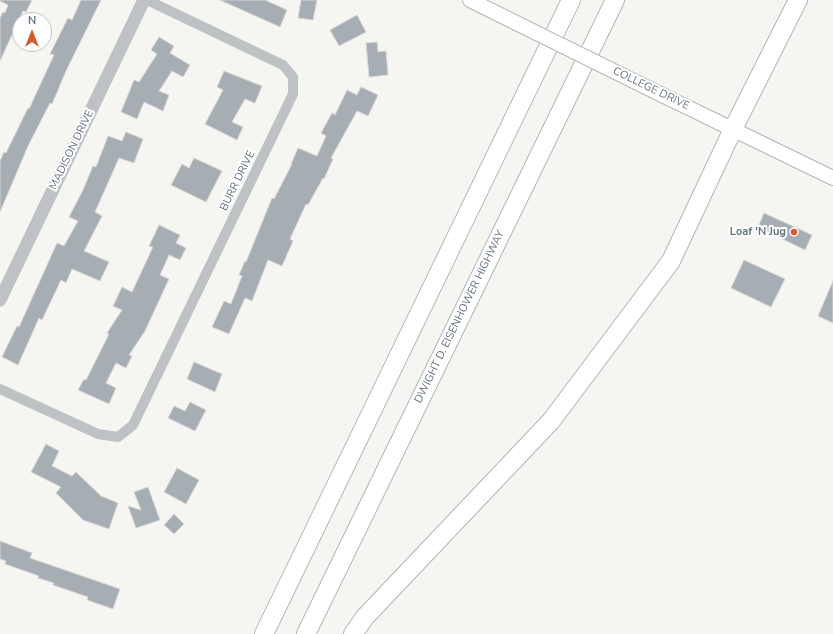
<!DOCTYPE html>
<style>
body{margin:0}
#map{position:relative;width:833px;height:634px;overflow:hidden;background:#f5f5f1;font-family:"Nunito Sans",sans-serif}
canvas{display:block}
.north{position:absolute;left:12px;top:12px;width:40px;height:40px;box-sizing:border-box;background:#fff;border:1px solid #c2c7cc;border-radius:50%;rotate:0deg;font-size:11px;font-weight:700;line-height:16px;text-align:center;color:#667480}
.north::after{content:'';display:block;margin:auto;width:14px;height:18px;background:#d65930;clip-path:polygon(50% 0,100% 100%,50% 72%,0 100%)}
</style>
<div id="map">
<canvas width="833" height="634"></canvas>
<div class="north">N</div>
</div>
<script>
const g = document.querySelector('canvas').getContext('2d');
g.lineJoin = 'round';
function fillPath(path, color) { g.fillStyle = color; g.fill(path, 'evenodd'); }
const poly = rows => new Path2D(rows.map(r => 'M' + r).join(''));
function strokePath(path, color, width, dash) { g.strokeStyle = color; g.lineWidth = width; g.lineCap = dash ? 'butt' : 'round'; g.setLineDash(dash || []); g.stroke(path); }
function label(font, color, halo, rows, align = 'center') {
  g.font = font + ' "Nunito Sans",sans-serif'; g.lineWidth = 4; g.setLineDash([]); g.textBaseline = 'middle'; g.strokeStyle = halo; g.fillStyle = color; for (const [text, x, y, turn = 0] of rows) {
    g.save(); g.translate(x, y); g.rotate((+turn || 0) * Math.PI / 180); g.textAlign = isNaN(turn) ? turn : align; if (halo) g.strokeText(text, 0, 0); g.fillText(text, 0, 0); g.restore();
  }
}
const building = poly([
 [0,0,32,0,26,12,23,11,0,61,0,18,3,12,5,13,8,5,0,1,0,0],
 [81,0,101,0,66,71,52,104,50,103,28,146,0,212,0,161,4,152,6,153,28,108,29,109,54,55,50,54,68,18,72,20,81,0],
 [220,0,265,0,287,10,280,27,220,0],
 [301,0,317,0,313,20,298,18,301,0],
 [357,15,366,32,339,46,330,30,357,15],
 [159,37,174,46,170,53,190,65,183,77,172,71,159,91,169,95,163,111,144,102,137,119,121,112,134,80,139,82,157,54,151,50,159,37],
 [377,42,378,52,386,51,388,75,369,77,366,43,377,42],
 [224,71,262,86,255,103,245,99,232,122,243,127,237,140,205,124,223,90,217,87,224,71],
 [361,87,378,95,368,116,357,111,331,158,333,159,324,179,323,178,308,205,306,204,290,239,293,241,282,266,268,260,252,301,245,298,229,334,212,327,224,301,231,304,242,276,239,275,245,261,246,262,272,198,274,199,292,164,291,164,298,148,317,156,326,136,321,133,332,113,335,115,347,90,357,95,361,87],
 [126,132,143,139,134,163,119,158,95,212,102,216,84,251,109,262,100,281,72,269,66,283,61,280,42,320,39,318,18,365,2,357,17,326,19,327,57,243,64,246,78,221,69,217,83,190,93,166,96,167,108,136,122,141,126,132],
 [194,158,222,171,206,202,171,185,182,164,189,168,194,158],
 [764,213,812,235,805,250,758,227,764,213],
 [159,225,180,235,176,243,186,248,180,260,169,255,160,275,169,279,145,331,129,355,132,356,126,368,116,363,106,383,116,388,109,404,78,390,84,379,86,380,109,334,107,333,122,310,113,306,122,287,132,292,153,247,149,246,159,225],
 [744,260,785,279,771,307,731,288,744,260],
 [833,281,833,323,818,316,833,281],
 [194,362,222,374,215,392,187,379,194,362],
 [190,402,206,410,195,431,168,418,174,406,185,411,190,402],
 [46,444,59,451,52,466,72,476,76,472,101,496,118,503,109,529,83,520,56,493,61,487,31,472,46,444],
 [177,468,199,480,186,504,164,492,177,468],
 [148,487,160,520,136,528,128,506,141,510,134,492,148,487],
 [174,514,184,524,174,534,164,525,174,514],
 [0,541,32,553,30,558,120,589,113,609,87,600,88,597,53,585,54,583,38,578,39,576,5,564,6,561,0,559,0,541]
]);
const minor = poly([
 [0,389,98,434,118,437,133,425,293,94,293,77,283,65,147,0]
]);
const tertiary = poly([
 [0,300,144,0]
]);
const secondary = poly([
 [470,0,480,5],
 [656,92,833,178]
]);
const motorway = poly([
 [264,634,571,0],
 [306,634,615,0],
 [353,634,365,617,551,421,671,261,733,129,798,0]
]);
const secondaryBridge = poly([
 [480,5,656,92]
]);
const markers = [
 [794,232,4,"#d65930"]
];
const streetNames = [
 ["COLLEGE DRIVE",651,89,26],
 ["MADISON DRIVE",72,150,-64],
 ["BURR DRIVE",238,181,-64],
 ["DWIGHT D. EISENHOWER HIGHWAY",460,317,-64]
];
const poiNames = [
 ["Loaf 'N Jug",786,232]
];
fillPath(building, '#a7aeb3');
strokePath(building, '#d6d6d4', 1);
strokePath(secondary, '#b3b7bb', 16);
strokePath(motorway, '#b3b6b9', 20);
strokePath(minor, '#bec2c5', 10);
strokePath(tertiary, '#bec2c5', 13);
strokePath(secondary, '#fff', 14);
strokePath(motorway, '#fff', 18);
strokePath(secondaryBridge, '#b3b7bb', 16, []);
strokePath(secondaryBridge, '#fff', 14);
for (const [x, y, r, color] of markers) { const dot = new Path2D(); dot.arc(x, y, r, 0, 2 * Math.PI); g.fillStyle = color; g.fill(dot); strokePath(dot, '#fff', 1.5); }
label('11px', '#667480', '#fff', streetNames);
label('bold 11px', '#667480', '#fff', poiNames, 'right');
</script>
